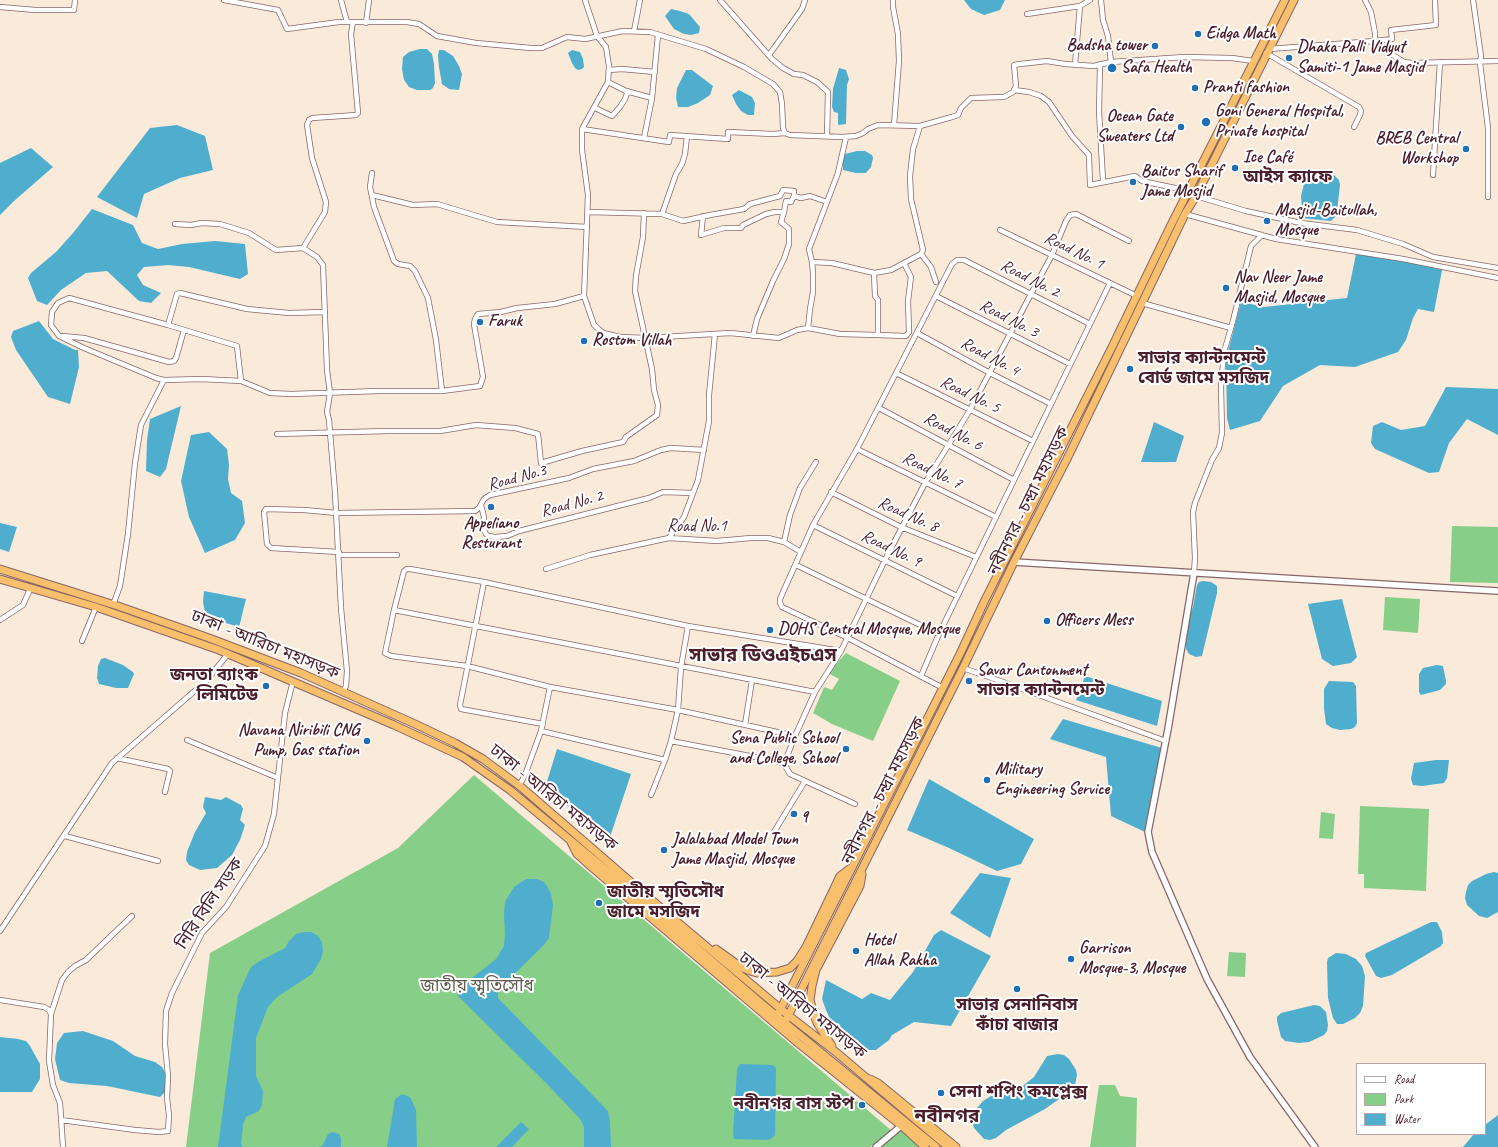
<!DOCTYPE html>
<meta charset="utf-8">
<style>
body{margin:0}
#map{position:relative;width:1498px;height:1147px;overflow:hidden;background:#f9eada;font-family:Caveat,sans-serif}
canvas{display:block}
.legend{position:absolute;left:1356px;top:1063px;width:130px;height:72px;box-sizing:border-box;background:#fff;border:1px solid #b7a5aa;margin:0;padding:5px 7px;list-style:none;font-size:12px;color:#4a1f2b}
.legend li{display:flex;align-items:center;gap:8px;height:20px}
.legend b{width:20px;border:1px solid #b7a5aa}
</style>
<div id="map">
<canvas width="1498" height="1147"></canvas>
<ul class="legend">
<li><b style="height:5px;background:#fff"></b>Road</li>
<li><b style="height:11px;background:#87ce89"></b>Park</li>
<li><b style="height:11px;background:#4faece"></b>Water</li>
</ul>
</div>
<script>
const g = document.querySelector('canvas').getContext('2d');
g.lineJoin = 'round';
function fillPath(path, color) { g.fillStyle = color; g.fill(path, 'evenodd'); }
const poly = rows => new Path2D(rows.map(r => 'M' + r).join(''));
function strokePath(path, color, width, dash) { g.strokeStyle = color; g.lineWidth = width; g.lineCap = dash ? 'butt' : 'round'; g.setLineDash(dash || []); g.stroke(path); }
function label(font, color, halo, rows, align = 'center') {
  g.font = font + ' Caveat,"Noto Sans Bengali",sans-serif'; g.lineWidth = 4; g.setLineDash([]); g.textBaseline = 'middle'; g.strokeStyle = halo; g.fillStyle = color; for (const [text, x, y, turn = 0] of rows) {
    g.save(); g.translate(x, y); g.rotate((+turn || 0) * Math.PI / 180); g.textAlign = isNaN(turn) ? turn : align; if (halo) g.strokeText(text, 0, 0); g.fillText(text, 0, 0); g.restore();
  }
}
const green = poly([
 [1452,526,1498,527,1498,583,1450,582],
 [1385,597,1420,599,1418,633,1383,630],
 [846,653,900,681,873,741,832,724,813,713,824,687,832,690,839,679,828,673],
 [474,775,892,1131,870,1147,186,1147,210,953,398,848],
 [1360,806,1429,809,1426,891,1364,888,1364,874,1358,874],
 [1321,812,1335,814,1333,839,1319,838],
 [1229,952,1246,953,1245,977,1227,976],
 [1099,1085,1115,1085,1120,1096,1137,1098,1136,1147,1090,1147],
 [901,1126,924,1147,876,1147]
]);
const water = poly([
 [964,0,1005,0,1000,10,984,15,971,9],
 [671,9,680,11,689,14,700,27,699,33,691,35,684,34,674,29,665,16],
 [420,49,427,49,432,54,434,64,435,83,433,88,430,90,417,90,409,87,404,80,402,69,403,57,409,52],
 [439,50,444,50,453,56,459,66,462,74,459,90,449,89,442,84,439,67,438,56],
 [572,50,580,52,583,59,584,67,582,69,578,70,575,68,572,63,568,53],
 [839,68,846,70,849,79,847,85,846,124,838,125,838,113,834,112,832,107,833,89],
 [686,70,692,70,713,86,710,95,698,103,688,107,678,107,676,98,677,88],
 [739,90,752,97,755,103,754,115,748,115,741,111,736,104,732,95],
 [177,125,205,136,213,170,180,178,144,194,137,218,97,197,150,128],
 [31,148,53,167,14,201,0,215,0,163],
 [857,151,865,151,872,155,873,158,871,167,866,173,856,173,843,170,843,159,845,154],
 [1319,173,1334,175,1339,180,1340,185,1337,211,1335,217,1331,221,1301,218,1302,210,1301,196,1305,180,1309,175],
 [92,209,133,225,142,243,158,249,182,244,215,241,245,244,248,274,240,279,189,267,168,265,144,267,137,275,143,285,161,293,151,303,139,301,107,271,86,273,61,290,47,305,37,301,28,278,31,273,56,252,73,233],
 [1357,249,1443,265,1434,312,1418,309,1413,318,1406,340,1398,352,1355,367,1320,365,1283,386,1260,421,1230,430,1227,418,1226,359,1241,302,1264,307,1347,298],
 [39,321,53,339,75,350,78,350,79,367,70,404,48,397,16,350,11,337,13,331],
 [1446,387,1498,389,1498,435,1467,419,1449,443,1439,472,1429,473,1375,449,1371,443,1373,426,1382,422,1401,430,1425,426],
 [181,406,166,469,160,477,146,471,147,440,150,419],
 [1154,422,1184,436,1176,462,1141,462],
 [209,432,227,449,229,465,228,479,231,493,242,501,245,523,235,540,205,553,189,517,181,481,191,435],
 [0,523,17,527,9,552,0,549],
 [1203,581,1211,582,1217,586,1217,593,1202,656,1196,657,1189,654,1186,649,1186,640,1189,616,1193,607,1197,585,1199,582],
 [204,591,246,599,239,627,206,617,203,602],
 [1342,599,1357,657,1351,663,1333,666,1322,659,1308,604],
 [105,658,123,665,133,672,134,674,128,688,116,688,99,684,97,678,98,666,101,659],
 [1437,665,1443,666,1446,681,1446,684,1440,690,1421,695,1419,692,1419,674,1423,668],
 [1085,676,1162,701,1157,726,1076,700],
 [1329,681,1353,682,1356,686,1357,723,1355,727,1351,729,1340,730,1332,728,1326,724,1324,709,1324,689],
 [1063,719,1162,748,1145,832,1111,816,1106,757,1050,739],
 [557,749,631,774,609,840,545,788],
 [1436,760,1449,760,1447,778,1444,783,1422,786,1413,785,1411,779,1414,763],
 [929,779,1034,839,1021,864,997,871,949,848,907,830],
 [205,797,221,800,226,797,241,805,243,809,240,820,245,825,240,840,232,855,217,868,200,870,189,865,186,860,187,852,195,832,206,813,203,807],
 [1494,872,1498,873,1498,912,1487,918,1479,916,1467,905,1465,898,1466,892,1468,885,1472,881,1486,874],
 [980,873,1011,878,990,938,950,913],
 [526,879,537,879,544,882,547,886,551,894,553,905,549,938,544,945,498,990,498,998,608,1111,610,1121,611,1147,584,1147,584,1127,581,1120,548,1085,457,995,467,982,496,959,504,946,505,934,504,915,505,902,514,887],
 [1431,922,1437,922,1442,932,1443,943,1441,946,1392,975,1381,978,1376,976,1365,956,1366,953],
 [941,930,991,956,951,1026,914,1022,892,1035,889,1040,876,1050,866,1050,856,1046,832,1023,826,1010,822,999,826,980,862,999,871,993,890,1000,913,972,934,935],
 [304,932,311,932,318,936,322,942,323,950,321,959,312,974,277,997,268,1007,256,1038,256,1076,263,1091,262,1105,259,1111,246,1117,243,1125,241,1144,243,1147,218,1147,238,995,251,967,258,962,285,948,289,941,296,934],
 [1336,953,1346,954,1356,959,1362,966,1365,976,1363,1006,1360,1013,1355,1018,1343,1024,1337,1024,1333,1018,1328,998,1327,962,1328,958],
 [1314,1005,1320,1006,1326,1012,1328,1025,1327,1031,1324,1035,1309,1042,1299,1043,1285,1041,1281,1037,1277,1021,1277,1017,1281,1013],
 [83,1031,113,1041,135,1056,155,1062,162,1067,166,1074,165,1092,160,1097,107,1086,69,1083,60,1080,55,1059,57,1043,64,1033],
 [0,1037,18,1039,26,1041,30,1046,40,1064,40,1079,32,1092,0,1092],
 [1058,1054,1064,1055,1069,1059,1076,1070,1077,1075,1075,1085,1069,1092,1045,1109,1006,1130,996,1138,990,1140,984,1139,974,1128,971,1119,972,1114,983,1101,991,1096,1001,1096,1016,1091,1034,1077,1047,1056],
 [740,1064,772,1065,775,1066,776,1069,775,1135,771,1139,768,1140,734,1139,733,1134,737,1069],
 [402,1094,410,1097,416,1110,417,1147,387,1147,395,1099],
 [1498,1115,1498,1147,1463,1147,1474,1134,1485,1134,1485,1125],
 [521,1122,529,1129,512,1147,496,1147],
 [332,1132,339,1134,341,1138,341,1147,319,1147,323,1145,328,1134]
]);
const minor = poly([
 [224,0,278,10,287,29,339,22,407,22,419,24,437,36,476,43,531,48,542,48,567,37,585,39,623,31,650,32,706,49,744,67,773,84,780,92,782,104,783,128,785,133,790,135,842,137,856,136,863,133,868,129,878,125,920,126,952,117,958,115,961,108,971,98,1004,97,1013,92,1016,86,1014,65,1020,64,1047,61,1065,64,1094,66,1111,62,1184,57,1232,58,1253,61],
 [341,0,347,22],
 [585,0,597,36,606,47,609,66,608,82,582,129,582,150,588,195,584,296,594,325,603,333,621,337,646,338,730,333,779,338,797,330,808,328,840,334,878,335,878,300,875,296,874,273,891,270,921,254,923,250,911,199,910,176,913,149,920,126],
 [720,0,772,59,783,68,794,74,803,75,817,82,828,92,827,136],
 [893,0,893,7,898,34,899,61,894,125],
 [1101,0,1103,20,1108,36,1111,62],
 [1365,0,1371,12,1375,33,1375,41,1392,39,1391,30,1436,25,1435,0],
 [1473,0,1481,56,1480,63,1488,128,1488,197],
 [0,7,35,10,74,10,75,0],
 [1027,14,1080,6,1090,0],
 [366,23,369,0],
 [634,31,640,0],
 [1269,49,1375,41,1391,54,1404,62,1412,63,1498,61],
 [1266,53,1359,107,1361,111,1360,115,1354,127],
 [769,55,802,9,805,0],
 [1100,64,1099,111,1103,181],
 [1075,65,1080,6],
 [609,70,622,69,655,72],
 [608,82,626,91,652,98],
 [1014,90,1029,92,1041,96,1049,102,1072,136,1089,155,1090,185,1135,176,1142,181,1189,191],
 [595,108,612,116,620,107,625,99,628,91],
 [582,129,669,142,670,135,728,139,728,132,773,134,785,133],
 [644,138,652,98,658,35],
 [372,173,370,187,374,207,394,261,398,264,410,266,415,271,428,298,436,340,442,391],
 [1433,175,1440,62],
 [372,195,413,205,437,204,497,222,587,227],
 [1196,196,1246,211,1301,223,1357,230,1403,244,1433,257,1498,268],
 [588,212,662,214,676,174,682,164,685,154,687,136],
 [662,214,683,221,710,215,744,209,750,204,780,196,783,190,794,191,794,196,801,198,810,196,827,202,838,173,846,137],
 [1185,214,1276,239,1403,259,1498,278],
 [703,216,701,235,724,228,741,228,743,225,766,214,775,212,784,212,786,201,791,202,794,196],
 [175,224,191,225,202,223,220,224,249,233,276,250,303,248],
 [1000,230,1137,296],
 [921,254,931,267,936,282],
 [812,262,809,249,827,202],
 [936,296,1070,364],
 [1142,303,1231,328],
 [808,328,810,309,813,292,813,273,812,262,832,263,874,273],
 [917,333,990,373,1051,404],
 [878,335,906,336,909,332,908,301,911,277,904,263],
 [62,336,84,338,169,362,174,361,176,358,184,330],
 [753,336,757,319,773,281,784,259,789,244,789,229,781,222,784,212],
 [896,373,1033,441],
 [164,380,156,378,84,348,59,336,51,325,52,312,58,303,69,298,168,325],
 [241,381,270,393,291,394,379,391,442,391,480,386,483,377,474,324,475,319,478,314,501,312,517,308,555,304,584,296],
 [879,408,1014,480],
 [277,434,388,431,440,431,476,425,515,428,538,434,541,463,582,451,623,442,626,437,657,415,658,405,654,390,652,369,635,291,636,276,643,237,644,213],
 [857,449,996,517],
 [831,492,901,527,976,557],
 [481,505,484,517,483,528,486,534,488,536,495,537,507,536,519,531,649,498,663,492,693,493],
 [813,525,957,596],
 [669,538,684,517,698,480,709,421,709,395,715,334],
 [784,542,790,515,800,488,816,462],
 [339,552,271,548,267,544,264,512,266,509,304,510,337,513,475,511,479,508,484,499,490,495,569,478,593,469,634,461,661,450,671,448,704,450],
 [339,555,397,555],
 [796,565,939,634],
 [546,569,590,555,669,538,717,541,751,538,768,538,784,542,801,552],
 [1194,573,1195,558,1193,512,1195,503,1212,460,1219,448,1222,433,1221,387,1224,352,1233,321,1251,246,1262,235],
 [484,582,460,705,461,709,543,724],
 [113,605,120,586,128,534,135,463,141,425,164,380,201,379,241,381,237,346,168,325,177,294,180,293,247,309,289,313,325,312],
 [394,610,815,692],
 [0,620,23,605,31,587],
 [82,641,96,607],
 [963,668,989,677,1166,741],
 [921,676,939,634,1110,283],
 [943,688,848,638,782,607,780,603,780,599,813,525,857,449,952,264,957,260,964,260,1090,324],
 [343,692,346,686,347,671,341,608,335,492,329,420,327,412,330,393,327,370,323,265,317,257,303,248,325,212,326,202,312,158,307,125,309,120,312,118,342,116,356,115,358,113,351,34,353,22],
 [745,725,752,680],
 [541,731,665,760],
 [795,736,678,710,550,687,467,666,391,656,385,653,394,610,404,571,407,569,410,569,484,582,688,626,841,651],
 [187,740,278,778],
 [671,741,776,761,784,764,790,774,855,804],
 [117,758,168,769,170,771,165,792],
 [784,764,795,736,815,692,841,651,885,560,925,483,970,410,1031,294,1052,255,1066,221,1070,215,1076,214,1129,241],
 [519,786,525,775,541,731,550,687],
 [651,795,665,760,671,741,678,710,681,667,688,626],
 [774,832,805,781],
 [65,836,158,861],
 [0,931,112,763,206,681,228,654],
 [0,1000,44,1007,49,1010,51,1014],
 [61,1120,135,1130,159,1132,168,1131,169,1115,167,1098,168,1076,165,1044,166,1011,172,993,202,933,226,907,265,846,274,814,285,713,293,681],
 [63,1147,60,1103,53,1085,49,1061,51,1014,62,980,68,972,75,966,86,960,132,916]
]);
const tertiary = poly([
 [1014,562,1498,591],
 [1194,573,1168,729,1148,832,1152,852,1207,979,1250,1057,1315,1147],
 [876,1147,901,1126]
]);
const trunk = poly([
 [0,569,118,606,209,638,301,673,415,724,455,743,483,759,521,787,676,921,788,1015,837,1053,948,1147],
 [0,579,96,607,219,650,394,725,463,757,510,790,612,875,762,1004,936,1147],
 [571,842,577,854,587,863,798,1043,903,1127,925,1147],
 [716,949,741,967,750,971,757,973,777,972,790,968,797,961,806,947,840,876,852,867],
 [777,1016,960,654,985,600,1113,345,1170,227,1285,0],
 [785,1022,963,668,1014,562,1067,459,1185,214,1196,196,1294,0],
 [832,1046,817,1023,814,1015,810,1000,812,986,816,970,860,886,862,874],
 [870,1079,878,1083,956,1147]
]);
const markers = [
 [1198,34,4,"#1f6fb2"],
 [1155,46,4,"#1f6fb2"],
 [1289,58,4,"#1f6fb2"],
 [1112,68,5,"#1f6fb2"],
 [1195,88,4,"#1f6fb2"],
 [1206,122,5,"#1f6fb2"],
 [1181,127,4,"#1f6fb2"],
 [1466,149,4,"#1f6fb2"],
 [1235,168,4,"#1f6fb2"],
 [1133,182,4,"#1f6fb2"],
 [1267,221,4,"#1f6fb2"],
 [1226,288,4,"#1f6fb2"],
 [480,322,4,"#1f6fb2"],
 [584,341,4,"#1f6fb2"],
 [1130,369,4,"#1f6fb2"],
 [491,507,4,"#1f6fb2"],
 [1047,621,4,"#1f6fb2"],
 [770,630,4,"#1f6fb2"],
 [969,681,4,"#1f6fb2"],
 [266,686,4,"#1f6fb2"],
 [367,741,4,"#1f6fb2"],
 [846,749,4,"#1f6fb2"],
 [987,780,4,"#1f6fb2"],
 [794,814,4,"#1f6fb2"],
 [664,850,4,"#1f6fb2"],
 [599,903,4,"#1f6fb2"],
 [856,951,4,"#1f6fb2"],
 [1071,959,4,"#1f6fb2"],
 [1017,989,4,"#1f6fb2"],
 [941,1093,4,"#1f6fb2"],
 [862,1105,4,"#1f6fb2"]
];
const poiNames = [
 ["Eidga Math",1206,34],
 ["Badsha tower",1147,46,"right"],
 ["Dhaka Palli Vidyut",1297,48],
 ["Samiti-1 Jame Masjid",1297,68],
 ["Safa Health",1121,68],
 ["Pranti fashion",1203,88],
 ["Goni General Hospital,",1215,112],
 ["Private hospital",1215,132],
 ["Ocean Gate",1173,117,"right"],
 ["Sweaters Ltd",1173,137,"right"],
 ["BREB Central",1458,139,"right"],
 ["Workshop",1458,159,"right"],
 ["Ice Café",1243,158],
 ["আইস ক্যাফে",1243,178],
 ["Baitus Sharif",1141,172],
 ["Jame Mosjid",1141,192],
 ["Masjid-Baitullah,",1275,211],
 ["Mosque",1275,231],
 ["Nav Neer Jame",1234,278],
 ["Masjid, Mosque",1234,298],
 ["Faruk",488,322],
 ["Rostom Villah",592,341],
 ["সাভার ক্যান্টনমেন্ট",1138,359],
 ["বোর্ড জামে মসজিদ",1138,379],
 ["Appeliano",491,524,"center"],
 ["Resturant",491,544,"center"],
 ["Officers Mess",1055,621],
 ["DOHS Central Mosque, Mosque",778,630],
 ["Savar Cantonment",977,671],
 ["সাভার ক্যান্টনমেন্ট",977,691],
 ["জনতা ব্যাংক",258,676,"right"],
 ["লিমিটেড",258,696,"right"],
 ["Navana Niribili CNG",359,731,"right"],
 ["Pump, Gas station",359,751,"right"],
 ["Sena Public School",838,739,"right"],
 ["and College, School",838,759,"right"],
 ["Military",995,770],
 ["Engineering Service",995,790],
 ["q",802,814],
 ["Jalalabad Model Town",672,840],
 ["Jame Masjid, Mosque",672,860],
 ["জাতীয় স্মৃতিসৌধ",607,893],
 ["জামে মসজিদ",607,913],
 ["Hotel",864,941],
 ["Allah Rakha",864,961],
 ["Garrison",1079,949],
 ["Mosque-3, Mosque",1079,969],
 ["সাভার সেনানিবাস",1017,1006,"center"],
 ["কাঁচা বাজার",1017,1026,"center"],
 ["সেনা শপিং কমপ্লেক্স",949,1093],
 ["নবীনগর বাস স্টপ",854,1105,"right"]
];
const streetNames = [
 ["Road No. 1",1074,251,26],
 ["Road No. 2",1030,279,27],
 ["Road No. 3",1009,319,27],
 ["Road No. 4",990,357,28],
 ["Road No. 5",970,395,26],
 ["Road No. 6",953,432,28],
 ["Road No. 7",932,471,26],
 ["Road No.3",517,478,-15],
 ["নবীনগর - চন্দ্রা মহাসড়ক",1029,501,-64],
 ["Road No. 2",572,504,-15],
 ["Road No. 8",908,515,24],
 ["Road No.1",697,527],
 ["Road No. 9",891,549,26],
 ["ঢাকা - আরিচা মহাসড়ক",265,645,22],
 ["নবীনগর - চন্দ্রা মহাসড়ক",884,791,-63],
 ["ঢাকা - আরিচা মহাসড়ক",553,798,39],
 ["নিরি বিলি সড়ক",210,904,-56],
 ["ঢাকা - আরিচা মহাসড়ক",802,1006,39]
];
const parkNames = [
 ["জাতীয় স্মৃতিসৌধ",477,987]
];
const quarterNames = [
 ["সাভার ডিওএইচএস",763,656],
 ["নবীনগর",947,1117]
];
fillPath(green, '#87ce89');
fillPath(water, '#4faece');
strokePath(minor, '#876668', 6);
strokePath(tertiary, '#876668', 8);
strokePath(trunk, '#876668', 9);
strokePath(minor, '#fff', 4.5);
strokePath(tertiary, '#fff', 5.5);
strokePath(trunk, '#f8bf6c', 7);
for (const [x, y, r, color] of markers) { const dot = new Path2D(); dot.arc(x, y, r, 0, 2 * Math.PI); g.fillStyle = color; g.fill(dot); strokePath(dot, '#fff', 1.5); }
label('bold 17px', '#4a1f2b', '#fff', poiNames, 'left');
label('17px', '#4a1f2b', '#fff', streetNames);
label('17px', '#5f5c4c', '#fff', parkNames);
label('bold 19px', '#4a1f2b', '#fff', quarterNames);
</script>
